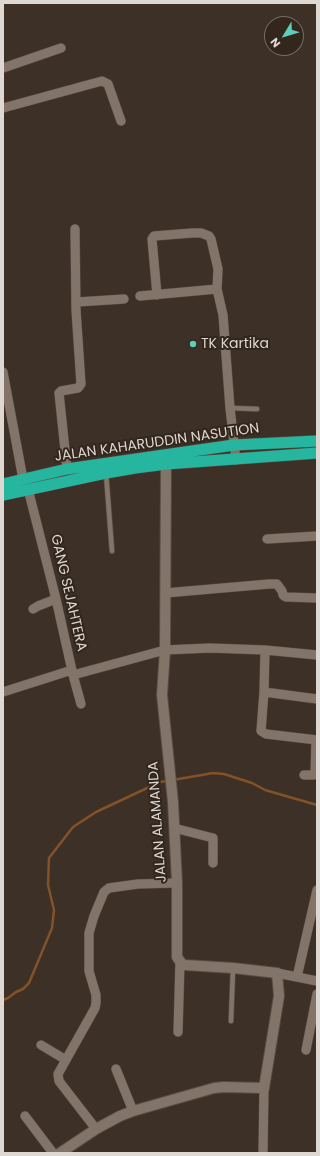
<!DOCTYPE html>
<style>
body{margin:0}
#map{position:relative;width:320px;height:1156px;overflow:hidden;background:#3c3027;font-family:Poppins,sans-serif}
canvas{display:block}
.frame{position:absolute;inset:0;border:4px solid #dfd7d2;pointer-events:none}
.north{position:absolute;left:264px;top:16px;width:40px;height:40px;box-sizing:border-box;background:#32261d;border:1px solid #776d65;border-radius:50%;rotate:232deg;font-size:11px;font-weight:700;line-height:16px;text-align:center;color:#dfd7d2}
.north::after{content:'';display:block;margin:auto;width:14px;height:18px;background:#5dceb9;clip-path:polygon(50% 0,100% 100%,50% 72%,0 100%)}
</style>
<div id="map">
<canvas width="320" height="1156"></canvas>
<div class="frame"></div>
<div class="north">N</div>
</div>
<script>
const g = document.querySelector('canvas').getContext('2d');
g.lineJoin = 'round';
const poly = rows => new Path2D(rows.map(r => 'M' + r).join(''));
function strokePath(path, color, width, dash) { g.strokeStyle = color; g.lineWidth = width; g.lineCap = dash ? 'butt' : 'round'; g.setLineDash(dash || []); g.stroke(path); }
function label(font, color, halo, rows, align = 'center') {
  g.font = font + ' Poppins,sans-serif'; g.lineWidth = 4; g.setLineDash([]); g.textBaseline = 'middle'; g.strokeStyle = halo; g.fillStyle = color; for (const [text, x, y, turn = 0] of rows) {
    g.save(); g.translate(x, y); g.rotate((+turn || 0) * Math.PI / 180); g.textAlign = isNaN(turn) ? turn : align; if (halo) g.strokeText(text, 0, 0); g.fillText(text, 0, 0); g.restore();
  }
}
const stream = poly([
 [173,780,213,773,224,774,252,783,265,790,317,805],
 [3,1000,8,998,16,992,23,989,29,983,52,928,54,910,48,885,49,858,73,827,96,812,160,782,168,781]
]);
const service = poly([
 [230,408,257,409],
 [106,473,112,551],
 [231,1021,233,968]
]);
const minor = poly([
 [3,68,61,48],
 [3,108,102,81,108,84,121,121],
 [157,295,152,239,154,236,192,233,201,233,209,236,211,239,218,269,217,289,223,315,230,408,236,460],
 [140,296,217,289],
 [77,302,124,299],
 [3,372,23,479],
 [67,469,59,393,61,391,78,388,81,384,76,310,75,229],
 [28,489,56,599,73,675,81,704],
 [267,539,317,536],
 [165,593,269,584,277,584,282,591,283,595,286,597,317,598],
 [33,609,38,606,56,599],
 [265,650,264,692,261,731,266,734,317,740],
 [73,675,165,650,210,648,265,650,317,655],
 [3,692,72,670],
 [264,692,317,699],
 [304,775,314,775,315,774,316,740],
 [174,828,213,838,213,863],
 [277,973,317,981],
 [297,977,317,890],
 [178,1032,180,961],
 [41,1045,66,1060],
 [306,1050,317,994],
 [116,1069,133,1111],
 [25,1116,53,1153],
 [96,1129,62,1085,59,1081,58,1074,95,1008,96,1003,96,995,89,971,89,933,94,916,104,892,109,888,138,884,177,883],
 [263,1153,264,1088]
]);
const tertiary = poly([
 [60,1153,96,1129,120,1116,133,1111,214,1088,224,1087,264,1088,279,996,277,973,233,968,185,965,182,964,177,957,177,883,173,802,162,695,165,650,166,464]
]);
const trunk = poly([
 [3,484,67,469,234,445,317,441],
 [3,495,106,473,135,468,166,464,317,453]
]);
const markers = [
 [193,344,4,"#5dceb9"]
];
const poiNames = [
 ["TK Kartika",201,344]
];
const streetNames = [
 ["JALAN KAHARUDDIN NASUTION",157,443,-8],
 ["GANG SEJAHTERA",68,593,77],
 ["JALAN ALAMANDA",158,822,-94]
];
strokePath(stream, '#845228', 2.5);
strokePath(service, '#584d46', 6);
strokePath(minor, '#584d46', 10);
strokePath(tertiary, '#584d46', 12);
strokePath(trunk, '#584d46', 12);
strokePath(service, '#83746a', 4.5);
strokePath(minor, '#83746a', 9);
strokePath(tertiary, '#83746a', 10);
strokePath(trunk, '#26b6a0', 11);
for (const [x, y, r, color] of markers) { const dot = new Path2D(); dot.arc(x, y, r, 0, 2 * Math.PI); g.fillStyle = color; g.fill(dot); strokePath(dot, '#32261d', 1.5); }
label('14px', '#dfd7d2', '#32261d', poiNames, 'left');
label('14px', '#dfd7d2', '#32261d', streetNames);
</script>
